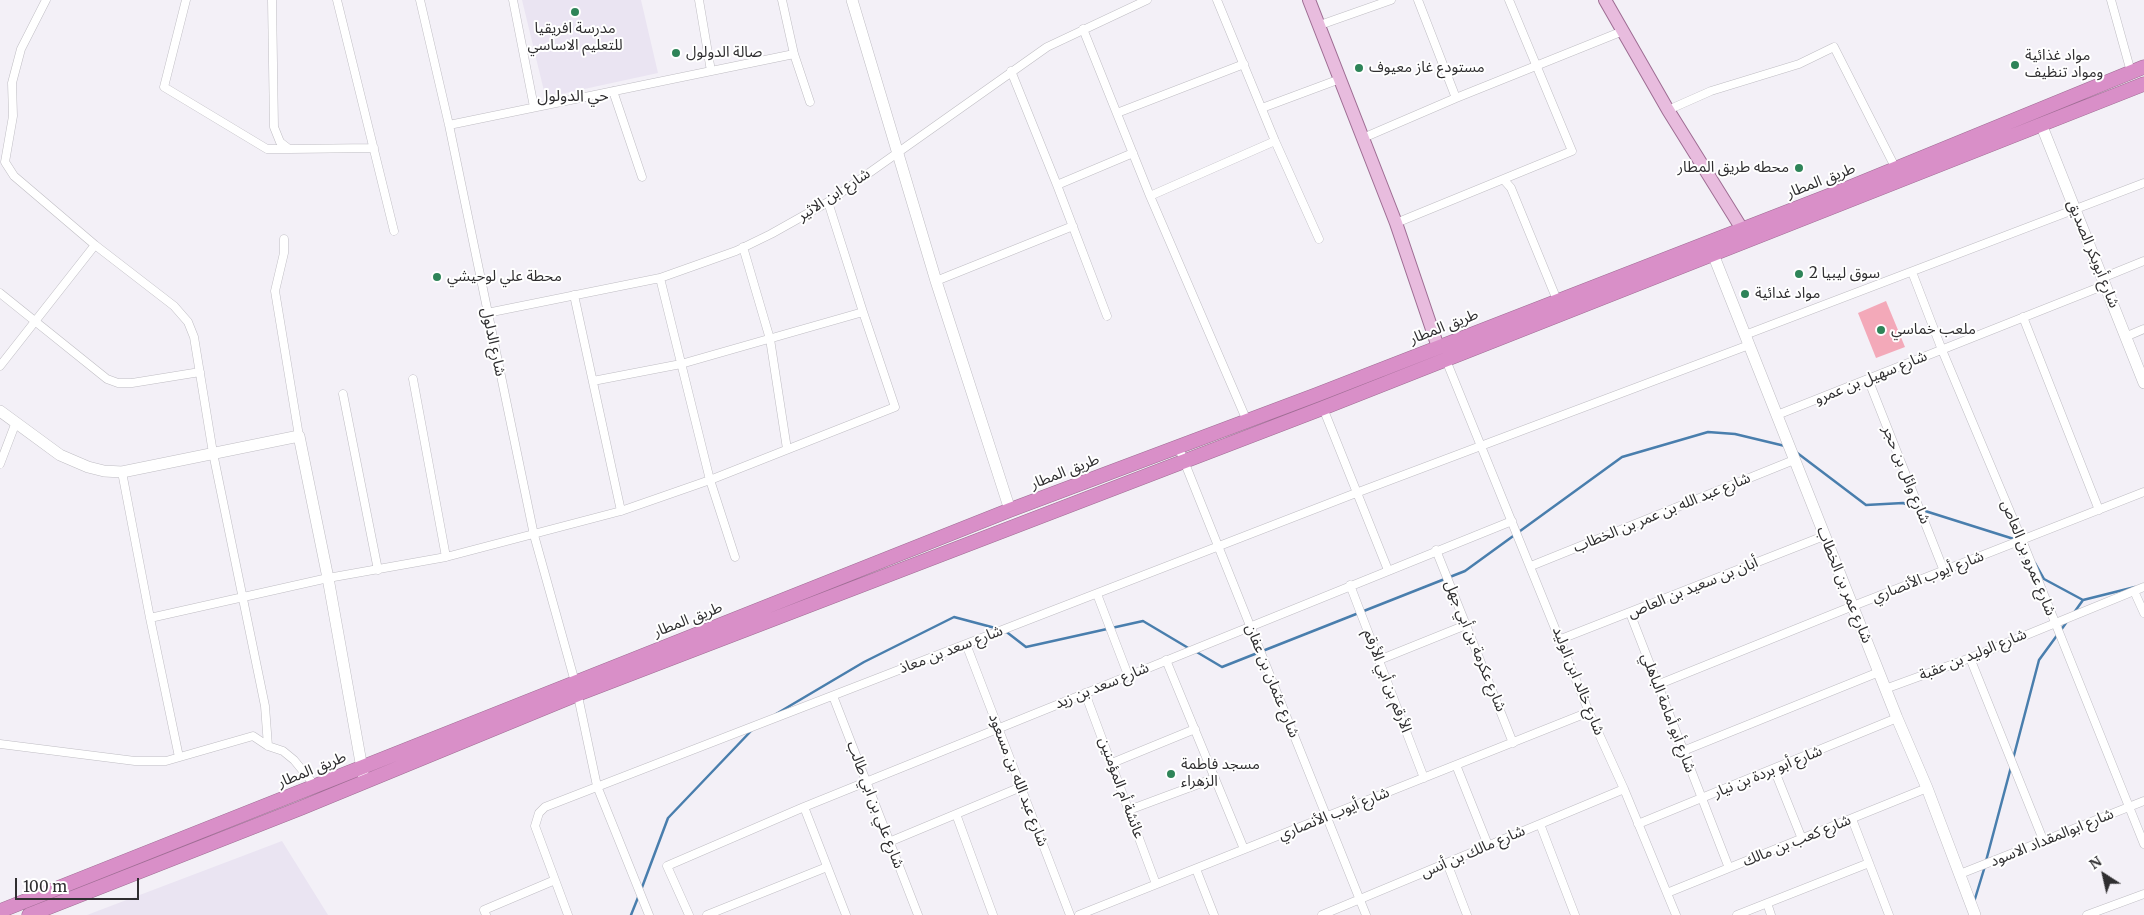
<!DOCTYPE html>
<meta charset="utf-8">
<style>
body{margin:0}
#map{position:relative;width:2144px;height:915px;overflow:hidden;background:#f3f0f7;font-family:Merriweather,serif}
canvas{display:block}
.north{position:absolute;left:2079px;top:850px;width:50px;height:50px;-webkit-text-stroke:4px #fff;paint-order:stroke;rotate:325deg;font-size:14px;font-weight:700;line-height:20px;text-align:center;color:#2f2e30}
.north::after{content:'';display:block;margin:auto;width:18px;height:22px;background:#2f2e30;clip-path:polygon(50% 0,100% 100%,50% 72%,0 100%)}
.scale{position:absolute;left:15px;top:878px;width:124px;height:22px;box-sizing:border-box;border:2px solid #2f2e30;border-top:0;padding-left:6px;font-size:15px;line-height:18px;white-space:nowrap;color:#2f2e30;-webkit-text-stroke:4px #fff;paint-order:stroke}
</style>
<div id="map">
<canvas width="2144" height="915"></canvas>
<div class="north">N</div>
<div class="scale">100 m</div>
</div>
<script>
const g = document.querySelector('canvas').getContext('2d');
g.lineJoin = 'round';
function fillPath(path, color) { g.fillStyle = color; g.fill(path, 'evenodd'); }
const poly = rows => new Path2D(rows.map(r => 'M' + r).join(''));
function strokePath(path, color, width, dash) { g.strokeStyle = color; g.lineWidth = width; g.lineCap = dash ? 'butt' : 'round'; g.setLineDash(dash || []); g.stroke(path); }
function label(font, color, halo, rows, align = 'center') {
  g.font = font + ' Merriweather,"Noto Sans Arabic",serif'; g.lineWidth = 4; g.setLineDash([]); g.textBaseline = 'middle'; g.strokeStyle = halo; g.fillStyle = color; for (const [text, x, y, turn = 0] of rows) {
    g.save(); g.translate(x, y); g.rotate((+turn || 0) * Math.PI / 180); g.textAlign = isNaN(turn) ? turn : align; if (halo) g.strokeText(text, 0, 0); g.fillText(text, 0, 0); g.restore();
  }
}
const built = poly([
 [522,0,641,0,658,73,552,96,544,91],
 [282,841,328,915,87,915]
]);
const green = poly([
 [1886,301,1905,347,1876,358,1858,313]
]);
const stream = poly([
 [1796,452,1866,505,1903,503,1917,508],
 [1922,510,2017,540],
 [2035,563,2044,579,2083,600,2135,587],
 [2073,614,2083,600],
 [1004,630,1026,647,1143,621,1190,649],
 [2061,630,2068,620],
 [1195,651,1222,667,1465,571,1622,457,1708,432,1735,434,1785,446],
 [776,714,864,662,954,617,999,629],
 [2013,759,2039,660,2058,634],
 [1986,861,2011,767],
 [641,890,668,818,751,731],
 [1974,902,1985,866],
 [631,915,639,895]
]);
const street = poly([
 [46,0,21,49,12,83,13,116,5,162,14,176,95,245,174,306,188,322,194,337,213,453,265,706,268,746],
 [186,0,164,87,267,149,289,149],
 [272,0,274,127,280,142,289,149,374,148],
 [337,0,394,231],
 [420,0,449,125,534,535,575,682,597,786,649,915],
 [513,0,534,107],
 [699,0,711,71],
 [782,0,794,54,810,102],
 [1217,0,1275,141,1319,239],
 [1418,0,1456,98],
 [2111,0,2131,72],
 [1320,25,1391,0],
 [1083,29,1150,196,1247,421],
 [1011,71,1057,185,1107,316],
 [613,91,642,177],
 [1262,108,1340,79],
 [1668,110,1711,91,1799,64,1834,47,1896,169],
 [1117,113,1244,64],
 [449,125,794,54],
 [1363,138,1456,98,1623,31],
 [1504,180,1511,188,1557,300],
 [1057,185,1133,153],
 [1150,196,1275,141],
 [1396,223,1572,151,1509,0],
 [284,239,284,253,275,291,299,436],
 [743,247,770,339,787,449],
 [1912,272,1942,350,2022,540,2144,844],
 [660,278,710,480,735,557],
 [2102,278,2144,261],
 [936,281,1073,226],
 [0,293,107,379,118,383,132,383,200,372],
 [574,295,621,511],
 [487,313,660,278,736,251,771,234,828,202,1047,47,1147,0],
 [2023,317,2099,510],
 [1745,335,2144,183],
 [2125,337,2144,329],
 [1446,360,1589,712,1624,789,1676,915],
 [0,366,95,245],
 [413,379,446,557],
 [1868,379,1944,571],
 [593,381,681,364,863,312],
 [343,394,378,570],
 [1323,408,1388,570],
 [1777,415,2105,285],
 [1178,446,1366,915],
 [0,464,16,422],
 [122,472,150,618,179,757],
 [1436,550,1513,743],
 [1531,566,1794,460],
 [1350,585,1424,778],
 [2134,591,2144,613],
 [1097,594,1128,675],
 [1630,613,1729,868],
 [150,618,328,578,446,557,621,511,710,480,895,407,863,312,828,202],
 [1561,639,1824,536],
 [966,644,1070,915],
 [1970,658,2044,842],
 [1166,660,1244,849],
 [1379,660,1466,625],
 [1657,685,1853,606,2144,492],
 [1885,689,1970,658,2144,587],
 [1085,693,1156,884],
 [833,696,918,915],
 [0,744,135,761,166,761,253,736,268,746,283,751,294,760,316,787],
 [1683,751,1879,672],
 [1112,763,1195,729],
 [1456,765,1488,845],
 [1774,769,1802,839],
 [804,807,846,915],
 [1129,810,1215,778],
 [956,814,993,915],
 [1852,819,1889,915],
 [1540,824,1575,915],
 [1638,824,1897,718],
 [889,842,1021,787],
 [1447,863,1467,915],
 [1196,869,1214,915],
 [1960,874,2144,801],
 [1667,893,1927,788],
 [1767,903,1771,915],
 [486,915,484,910,555,880],
 [568,915,535,826,539,813,545,807,1356,493,1749,345],
 [689,915,667,866,804,807,1512,521],
 [707,915,827,867],
 [1079,915,1589,712],
 [1322,915,1624,789],
 [1737,915,1869,863],
 [2087,915,2144,894]
]);
const secondary = poly([
 [852,0,936,281,1010,510],
 [2041,124,2144,383],
 [1713,254,1897,718,1927,788,1975,915],
 [0,411,60,455,88,467,104,471,122,472,299,436,328,578,363,774]
]);
const primary = poly([
 [1309,0,1396,223,1438,347],
 [1605,0,1668,110,1742,229]
]);
const highway = poly([
 [0,911,1010,510,1316,395,1841,191,2144,67],
 [29,915,301,808,578,694,1323,408,2144,84]
]);
const markers = [
 [575,12,5,"#2e8458"],
 [676,53,5,"#2e8458"],
 [2015,65,5,"#2e8458"],
 [1359,68,5,"#2e8458"],
 [1799,168,5,"#2e8458"],
 [1799,274,5,"#2e8458"],
 [437,277,5,"#2e8458"],
 [1745,294,5,"#2e8458"],
 [1881,330,5,"#2e8458"],
 [1171,774,5,"#2e8458"]
];
const poiNames = [
 ["مدرسة افريقيا",575,29,"center"],
 ["للتعليم الاساسي",575,46,"center"],
 ["صالة الدولول",686,53],
 ["مواد غذائية",2025,56],
 ["ومواد تنظيف",2025,73],
 ["مستودع غاز معيوف",1369,68],
 ["محطه طريق المطار",1789,168,"right"],
 ["سوق ليبيا 2",1809,274],
 ["محطة علي لوحيشي",447,277],
 ["مواد غدائية",1755,294],
 ["ملعب خماسي",1891,330],
 ["مسجد فاطمة",1181,765],
 ["الزهراء",1181,782]
];
const streetNames = [
 ["طريق المطار",1821,181,-21],
 ["شارع ابن الاثير",834,195,-33],
 ["شارع أبوبكر الصديق",2093,254,68],
 ["طريق المطار",1444,327,-21],
 ["شارع الدلول",493,342,78],
 ["شارع سهيل بن عمرو",1871,378,-22],
 ["طريق المطار",1065,472,-21],
 ["شارع وائل بن حجر",1906,475,68],
 ["شارع عبد الله بن عمر بن الخطاب",1662,513,-22],
 ["شارع عمرو بن العاص",2028,558,68],
 ["شارع أيوب الأنصاري",1928,577,-21],
 ["شارع عمر بن الخطاب",1844,585,68],
 ["أبان بن سعيد بن العاص",1693,588,-22],
 ["طريق المطار",688,620,-21],
 ["شارع عكرمة بن أبي جهل",1475,646,68],
 ["شارع سعد بن معاذ",951,650,-21],
 ["شارع الوليد بن عقبة",1973,655,-22],
 ["شارع عثمان بن عفان",1272,681,68],
 ["الأرقم بن أبي الأرقم",1387,681,69],
 ["شارع خالد ابن الوليد",1578,681,68],
 ["شارع سعد بن زيد",1102,686,-22],
 ["شارع أبو أمامة الباهلي",1668,713,69],
 ["طريق المطار",312,770,-22],
 ["شارع أبو بردة بن نيار",1768,772,-22],
 ["شارع عبد الله بن مسعود",1018,780,69],
 ["عائشة أم المؤمنين",1121,788,70],
 ["شارع علي بن ابي طالب",875,805,69],
 ["شارع أيوب الأنصاري",1334,814,-22],
 ["شارع ابوالمقداد الاسود",2052,838,-22],
 ["شارع كعب بن مالك",1797,841,-22],
 ["شارع مالك بن أنس",1473,852,-23]
];
const neighbourhoodNames = [
 ["حي الدولول",573,96]
];
fillPath(built, '#eae4f2');
fillPath(green, '#f3a9b9');
strokePath(stream, '#497ead', 2.5);
strokePath(street, '#bfbdc3', 9);
strokePath(secondary, '#bfbdc3', 12);
strokePath(primary, '#9e6d93', 14);
strokePath(highway, '#9e6d93', 15);
strokePath(street, '#fff', 8);
strokePath(secondary, '#fff', 11);
strokePath(primary, '#e8bcde', 12);
strokePath(highway, '#d98fc8', 14);
for (const [x, y, r, color] of markers) { const dot = new Path2D(); dot.arc(x, y, r, 0, 2 * Math.PI); g.fillStyle = color; g.fill(dot); strokePath(dot, '#fff', 2); }
label('15px', '#2f2e30', '#fff', poiNames, 'left');
label('15px', '#2f2e30', '#fff', streetNames);
label('16px', '#2f2e30', '#fff', neighbourhoodNames);
</script>
